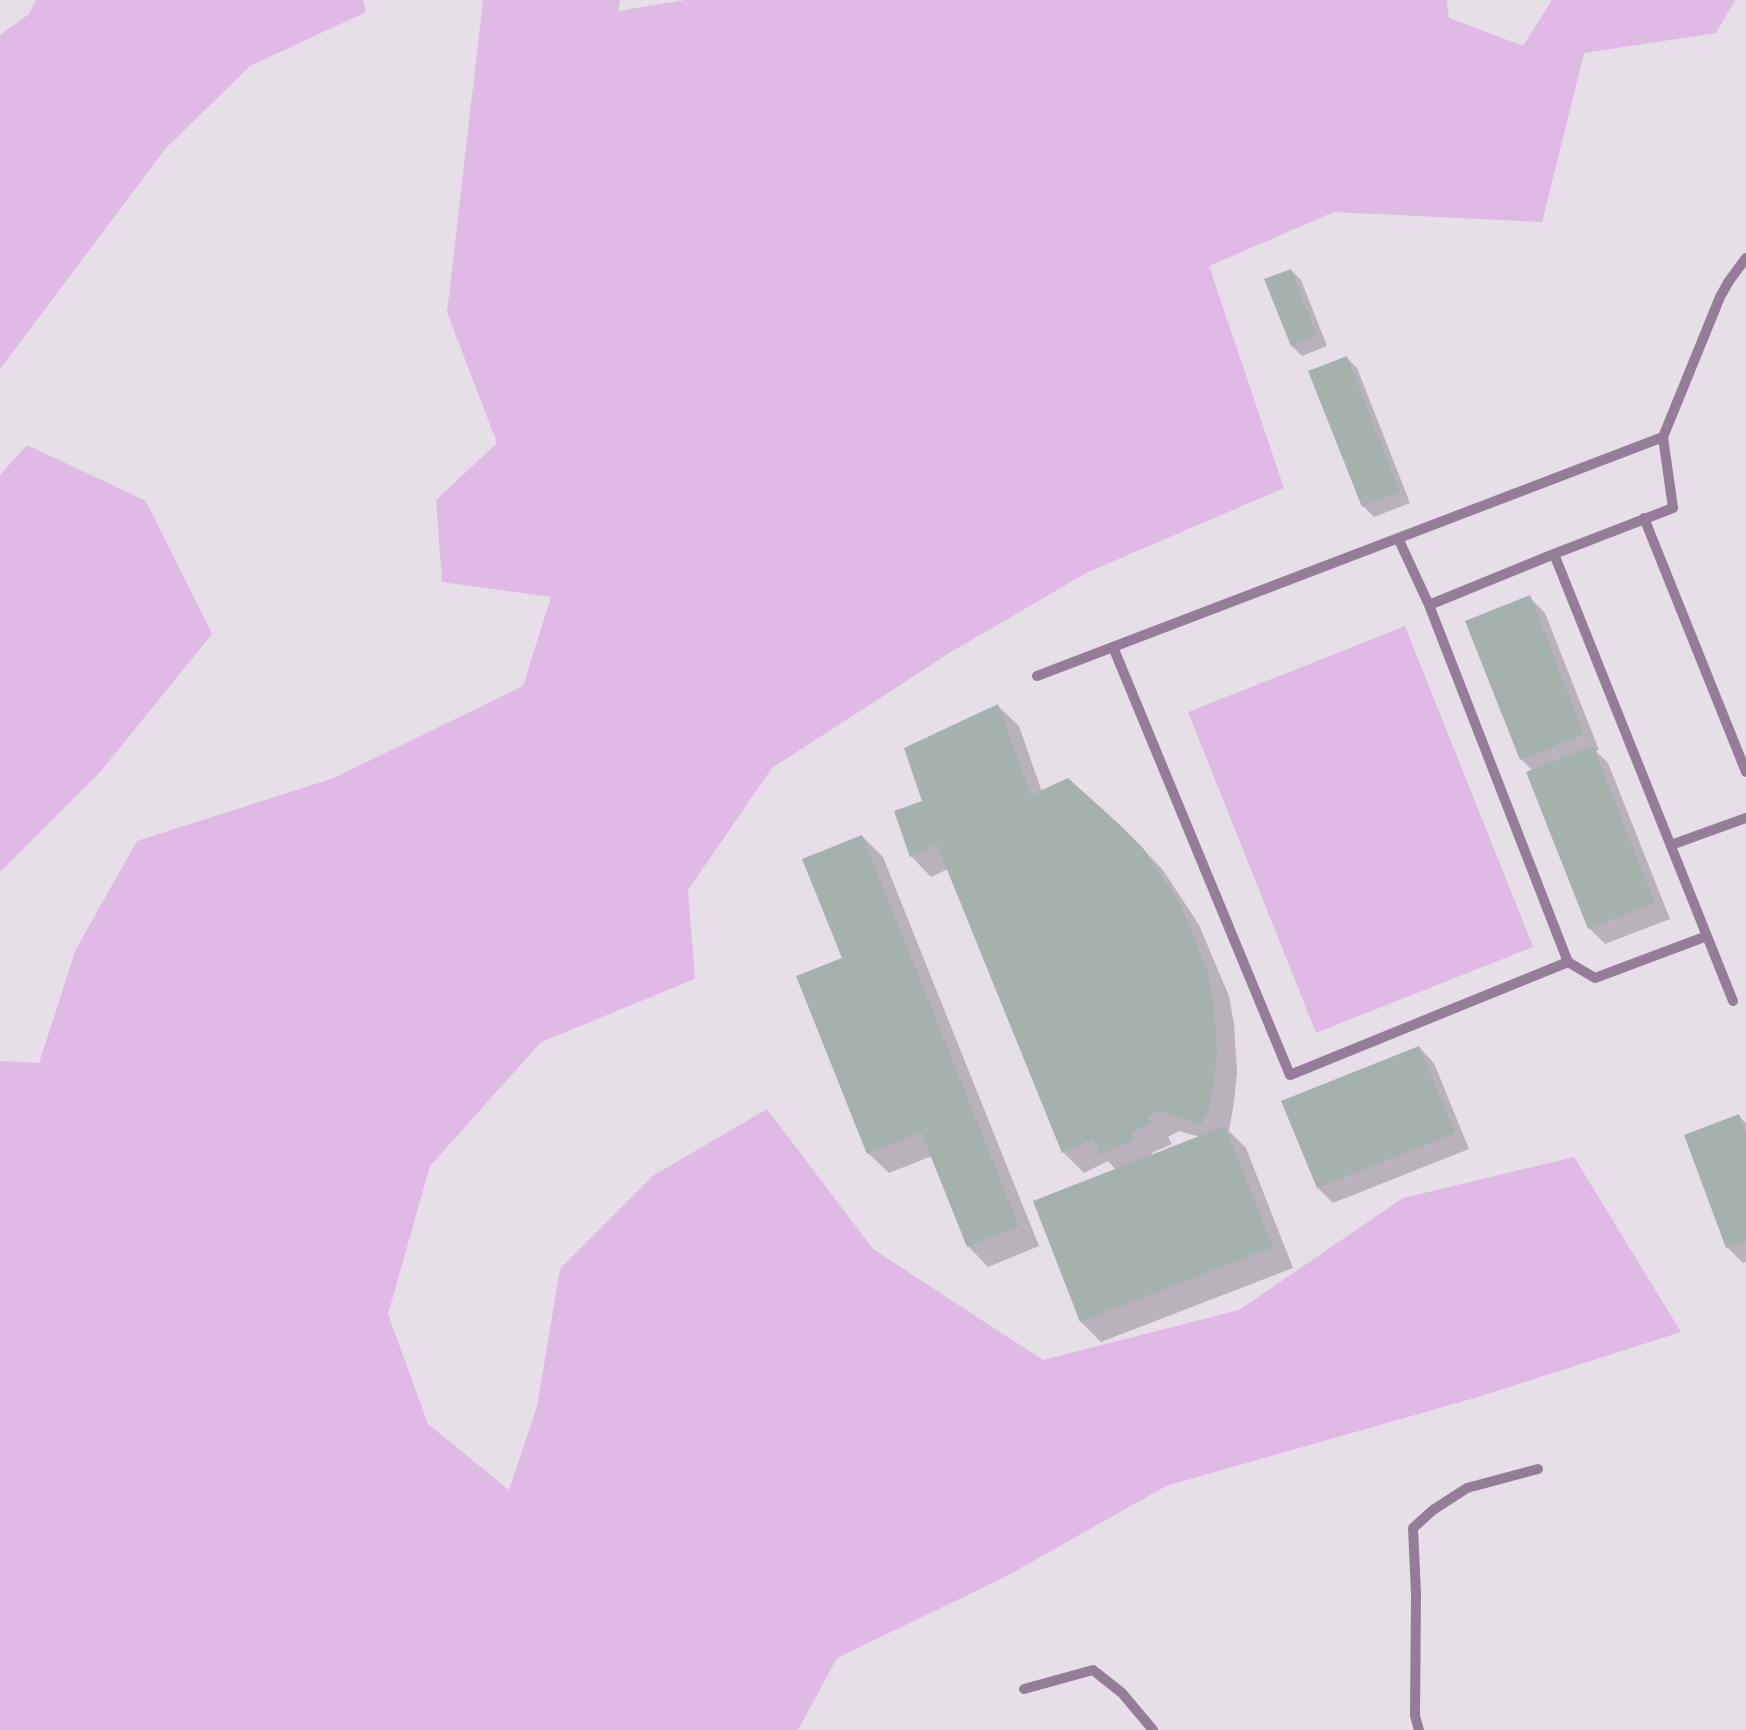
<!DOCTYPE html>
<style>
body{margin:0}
canvas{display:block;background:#e7dfe8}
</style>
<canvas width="1746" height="1730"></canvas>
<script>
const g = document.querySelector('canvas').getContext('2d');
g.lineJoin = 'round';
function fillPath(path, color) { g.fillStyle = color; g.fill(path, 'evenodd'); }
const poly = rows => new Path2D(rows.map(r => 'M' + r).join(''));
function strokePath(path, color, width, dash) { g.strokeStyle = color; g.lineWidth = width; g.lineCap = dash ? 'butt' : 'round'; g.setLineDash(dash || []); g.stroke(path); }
const green = poly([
 [36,0,363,0,366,12,250,66,166,148,0,369,0,35,29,14],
 [483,0,620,0,618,11,686,0,1447,0,1449,18,1523,46,1552,0,1735,0,1716,33,1584,53,1542,222,1334,212,1209,266,1284,488,1088,572,951,652,772,768,688,890,695,979,541,1042,430,1166,388,1314,428,1424,509,1490,537,1407,560,1269,654,1175,767,1109,873,1249,1043,1360,1239,1310,1403,1198,1574,1157,1681,1332,1478,1397,1166,1486,1005,1577,837,1658,798,1730,0,1730,0,1061,39,1063,76,949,137,841,334,778,523,686,551,597,442,582,436,500,497,443,447,312],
 [27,445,146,501,212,634,101,771,0,872,0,475],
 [1405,626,1533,947,1316,1033,1188,712]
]);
const shadow = poly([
 [1291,270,1301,280,1327,346,1302,356,1292,346],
 [1346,357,1357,368,1410,503,1374,517,1363,506],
 [1529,597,1545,613,1599,750,1596,751,1608,763,1670,919,1605,944,1589,928,1533,771,1521,759],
 [998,706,1019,726,1042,792,1141,847,1163,870,1199,925,1229,996,1234,1024,1237,1072,1234,1102,1229,1131,1246,1148,1293,1268,1101,1342,1081,1322,1116,1170,1108,1161,1084,1173,1063,1152,948,869,931,877,911,856,923,801],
 [1179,1131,1200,1137,1152,1156,1152,1153,1172,1144,1168,1137],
 [862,836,883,857,1039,1246,988,1267,968,1246,932,1156,889,1173,868,1153,843,959],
 [1419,1047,1434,1063,1469,1149,1333,1203,1318,1188],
 [1739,1116,1746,1123,1746,1262,1743,1263,1727,1247]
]);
const building = poly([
 [1291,269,1317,336,1291,346,1264,279],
 [1347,356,1400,492,1362,507,1308,371],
 [1530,595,1584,734,1520,760,1465,621],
 [998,704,1031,795,1068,778,1120,825,1143,848,1179,903,1188,922,1209,975,1216,1029,1217,1051,1214,1081,1209,1110,1201,1124,1158,1111,1148,1117,1152,1123,1132,1132,1134,1140,1100,1155,1093,1139,1062,1153,937,845,910,857,894,811,922,801,904,748],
 [1593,746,1655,903,1588,929,1526,772],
 [862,835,1019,1226,967,1247,921,1132,867,1154,796,976,842,958,802,859],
 [1419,1046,1455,1133,1317,1188,1281,1101],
 [1739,1114,1746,1133,1746,1241,1726,1248,1684,1135],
 [1225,1126,1273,1247,1080,1322,1033,1201]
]);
const service = poly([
 [1663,437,1673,508,1554,554,1733,1001],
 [1644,518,1746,772],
 [1429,605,1554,554],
 [1113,647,1290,1075,1568,962,1429,605,1398,538],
 [1037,676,1663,437,1720,297,1729,281,1746,258],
 [1671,845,1746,818],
 [1568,962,1595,978,1707,936]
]);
const minor = poly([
 [1024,1689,1093,1670,1122,1693,1153,1730],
 [1419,1730,1415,1716,1416,1594,1413,1528,1433,1510,1467,1488,1538,1469]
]);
fillPath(green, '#dfbae4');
fillPath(shadow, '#0003');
fillPath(building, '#a4b1af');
strokePath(service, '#957d99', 10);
strokePath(minor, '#957d99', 10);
</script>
